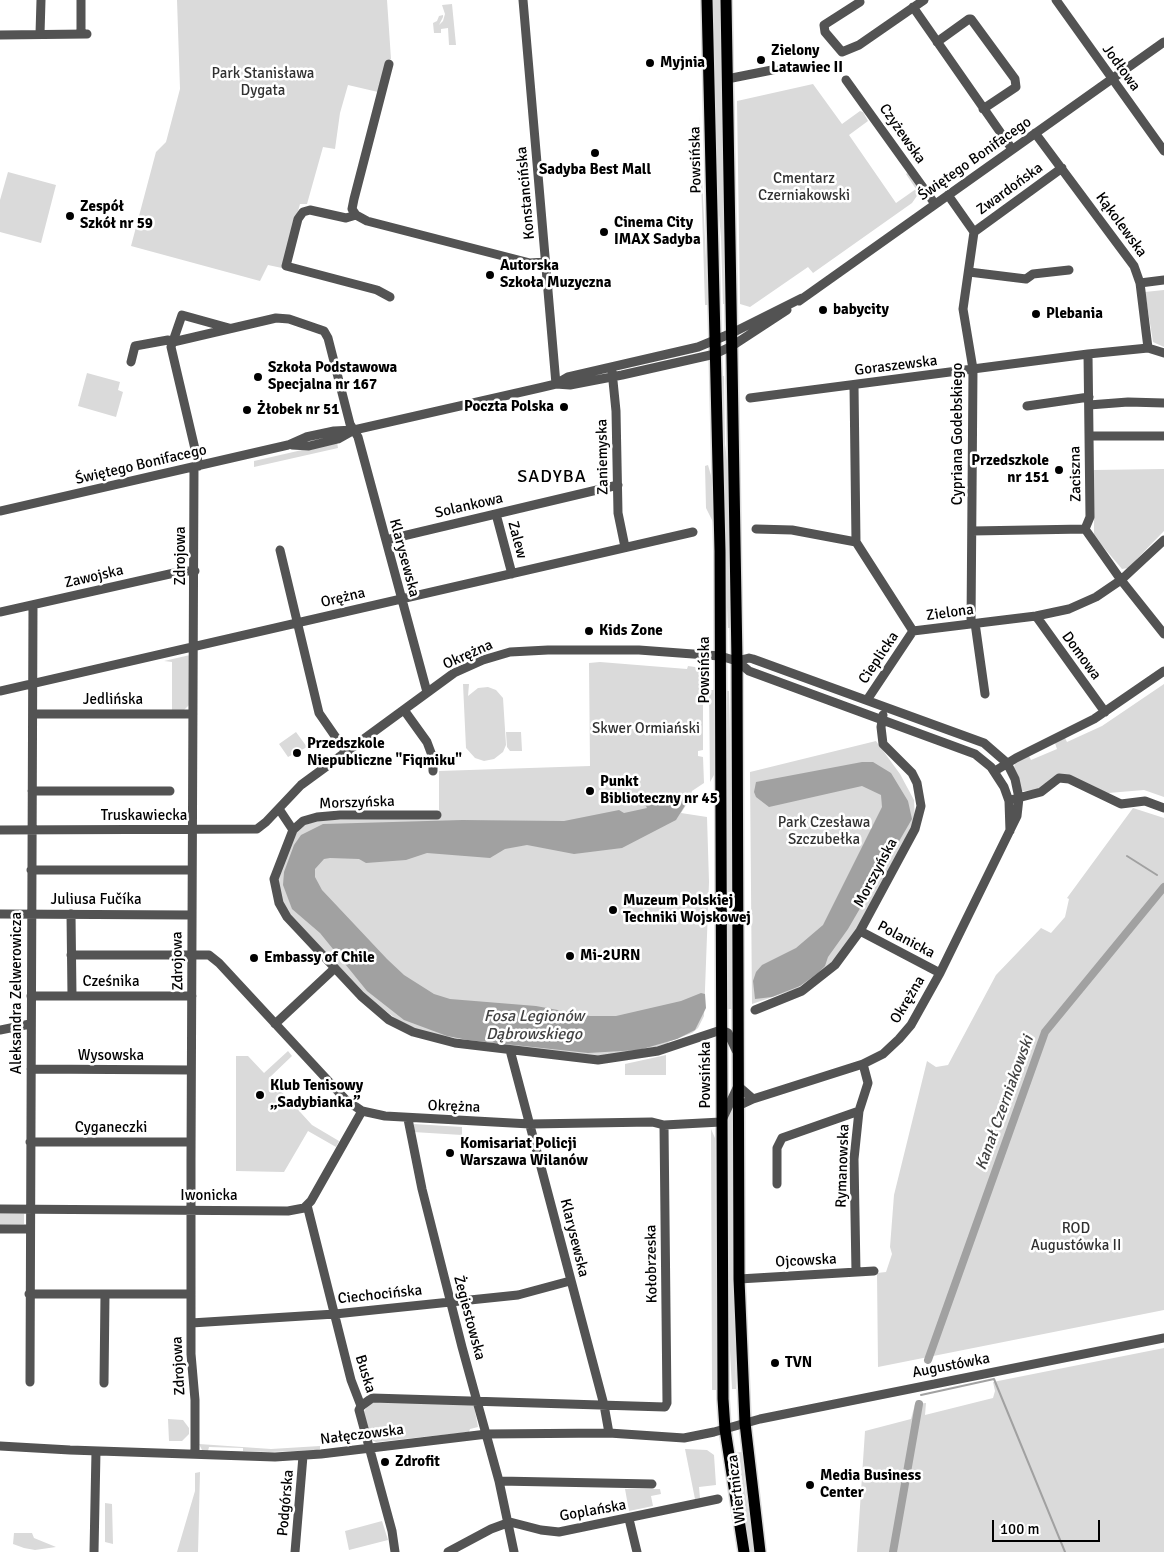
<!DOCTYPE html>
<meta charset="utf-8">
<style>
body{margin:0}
#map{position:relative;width:1164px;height:1552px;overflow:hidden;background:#fff;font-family:Signika,sans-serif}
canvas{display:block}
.scale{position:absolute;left:992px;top:1520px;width:108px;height:22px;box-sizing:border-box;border:2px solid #000;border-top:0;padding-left:6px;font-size:15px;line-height:18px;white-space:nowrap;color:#000;-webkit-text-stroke:4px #fff;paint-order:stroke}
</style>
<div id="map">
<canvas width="1164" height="1552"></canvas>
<div class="scale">100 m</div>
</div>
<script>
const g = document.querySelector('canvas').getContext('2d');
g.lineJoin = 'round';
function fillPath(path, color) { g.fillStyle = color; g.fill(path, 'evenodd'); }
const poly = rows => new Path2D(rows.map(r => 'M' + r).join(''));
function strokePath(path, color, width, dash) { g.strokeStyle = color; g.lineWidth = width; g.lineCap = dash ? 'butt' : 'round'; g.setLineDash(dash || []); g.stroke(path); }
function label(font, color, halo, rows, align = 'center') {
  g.font = font + ' Signika,sans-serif'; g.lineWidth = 5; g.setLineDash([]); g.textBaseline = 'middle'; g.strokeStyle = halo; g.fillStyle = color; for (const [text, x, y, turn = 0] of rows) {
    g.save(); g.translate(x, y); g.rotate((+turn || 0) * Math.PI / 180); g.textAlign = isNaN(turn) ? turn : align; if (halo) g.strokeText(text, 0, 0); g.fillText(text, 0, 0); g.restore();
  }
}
const green = poly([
 [177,0,387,0,391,59,388,60,378,92,348,85,340,113,335,149,323,147,307,204,300,204,282,268,268,265,260,281,131,246,156,152,166,142,180,89],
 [713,0,720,0,726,304,723,304,721,237,718,204],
 [452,4,456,45,449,45,448,28,441,29,441,33,434,33,433,23,437,21,439,16,443,15,443,17,439,25,443,21,445,14,442,5],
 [813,84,842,124,860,111,863,112,868,121,849,135,896,203,916,189,906,174,909,172,921,190,912,203,813,273,808,267,750,307,740,304,737,101],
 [699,115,708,301,708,305,705,305],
 [8,172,56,185,41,243,0,232,0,200],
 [1164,290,1164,347,1153,342,1145,292],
 [87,373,120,382,118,390,123,392,116,417,78,406],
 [720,376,724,376,725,444,729,477,731,628,728,628,725,566],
 [337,442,338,448,254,467,254,461],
 [708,465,712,479,713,522,706,508,705,466],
 [1164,469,1164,531,1128,568,1122,569,1094,536,1094,470],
 [190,655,189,705,184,710,172,710,172,662,164,661],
 [600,662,687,669,688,666,695,667,703,674,703,750,698,751,698,756,703,757,704,783,692,791,688,802,681,813,707,817,709,882,704,1016,698,1028,692,1033,668,1042,669,1045,608,1057,538,1051,424,1033,398,1020,364,995,292,918,284,907,277,881,296,833,305,825,319,820,439,818,439,771,590,766,589,663],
 [463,684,469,684,468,696,478,688,488,687,496,690,503,698,506,745,503,752,494,759,484,761,475,758,466,748],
 [1164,684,1164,797,1144,790,1108,793,1055,776,1038,790,1022,791,1014,768,1015,762,1029,756,1031,760,1057,749,1055,743,1065,738,1067,742,1102,726],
 [709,690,714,690,714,775,710,782],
 [725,691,729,691,733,868,732,1009,726,1009],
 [296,732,307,747,288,757,279,744],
 [506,732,521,732,522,751,510,751,507,747],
 [876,741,900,774,914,800,915,820,847,947,831,965,796,989,752,1004,750,772],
 [1133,808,1164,818,1164,1310,878,1367,877,1273,886,1272,892,1254,890,1247,894,1195,927,1061,936,1067,948,1065,996,975,1041,928,1051,933,1065,917,1069,899,1067,898],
 [288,1051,292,1056,269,1078,312,1125,339,1141,336,1147,308,1131,284,1172,236,1171,236,1056,248,1056,264,1073],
 [666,1055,666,1075,625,1075,625,1064],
 [732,1107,736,1389,732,1389,728,1312,727,1117],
 [414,1124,462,1127,462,1135,413,1132],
 [711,1129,715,1138,717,1390,712,1390],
 [0,1214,24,1214,24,1224,0,1225],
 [1164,1348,1164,1552,857,1552,865,1431,911,1419,915,1404,926,1403,925,1415,993,1398,995,1391,993,1382],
 [370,1402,471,1404,474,1406,478,1427,470,1429,469,1432,376,1442,371,1440,363,1413],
 [168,1419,183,1420,189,1428,189,1434,182,1441,169,1441],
 [199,1444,271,1449,320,1446,320,1450,269,1452,243,1451,243,1448,209,1447,208,1451,202,1450],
 [685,1449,707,1450,714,1455,716,1485,699,1487,700,1498,695,1499],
 [742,1452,746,1496,755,1552,750,1552,734,1453],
 [200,1472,198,1552,177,1552,195,1491,195,1473],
 [625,1489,660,1489,661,1494,651,1496,653,1506,629,1511],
 [105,1503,112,1504,113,1544,105,1542],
 [382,1521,388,1540,349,1550,345,1531],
 [14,1533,32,1533,34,1538,56,1547,35,1550,24,1548,13,1544]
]);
const water = poly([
 [862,762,873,762,891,773,908,801,912,819,848,929,828,957,825,966,818,973,800,986,772,997,755,999,753,981,756,972,762,965,796,948,823,925,882,807,881,795,862,786,769,807,756,797,754,792,756,782],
 [691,796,676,820,622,848,574,854,527,845,505,849,490,858,427,853,406,860,366,863,359,859,330,858,324,859,315,869,315,877,322,890,387,959,404,975,434,994,450,999,536,1006,590,1016,616,1016,681,1001,701,993,705,994,706,1008,695,1030,677,1039,639,1050,588,1053,468,1040,447,1036,404,1020,367,991,320,933,292,909,283,885,284,872,294,845,301,835,323,824,462,820,564,821,619,810,624,813,647,808,645,804,662,799]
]);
const stream = poly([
 [1127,856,1157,875],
 [921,1395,994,1379,1065,1552]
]);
const canal = poly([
 [928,1360,1045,1032,1164,887],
 [893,1552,919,1404]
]);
const minor = poly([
 [523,0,556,384],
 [1056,0,1164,151],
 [860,2,824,25,825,32,842,52,859,45,924,0],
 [913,7,1012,149],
 [40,34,41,0],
 [81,34,81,0],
 [0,35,87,34],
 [937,42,969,19,971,19,1015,79,1016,87,983,109],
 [389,64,354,199,352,209,356,215,367,221,530,263,545,262],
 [727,79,777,69],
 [846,80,935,204],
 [1035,133,1134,266,1140,283,1148,348],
 [948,195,974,232,963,309,973,369,971,624],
 [356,215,346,218,310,210,303,212,298,219,286,266,377,290,390,297],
 [974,232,1062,168],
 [969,272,1026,279,1033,274,1069,270],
 [1140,283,1164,280],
 [799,301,1164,42],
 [1088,354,1090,517,1085,529,1121,580,1164,540],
 [131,362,135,346,168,340,173,342,276,318,289,319,324,331,328,338,350,424,358,437,427,692],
 [612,371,616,411,618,513,625,547],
 [556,384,570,385,622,375,715,354,732,346,787,310],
 [854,385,856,542],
 [750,398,1088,354,1148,348,1164,353],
 [1089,405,1128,402,1164,403],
 [1027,406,1089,397],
 [1089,436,1164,436],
 [292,445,309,446,338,439,354,430],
 [199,466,171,347,182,315,229,328],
 [194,467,191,1159,191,1354,195,1400,195,1454],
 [0,511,288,445,306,437,334,431,354,430,539,388,556,384,568,377,698,347,732,333,802,298],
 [496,514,512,574],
 [756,529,792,530,856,542],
 [972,531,1085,529],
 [386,540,618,485],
 [856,542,913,631,1036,616,1069,609,1096,597,1121,580,1164,634],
 [280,550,319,713,346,752],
 [0,612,183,571,195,571],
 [1036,616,1105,712],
 [975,623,985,694],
 [737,661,749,658,753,659,984,743,1007,763,1015,779,1019,798,1017,816,940,973,911,1025,899,1039,883,1054,863,1064,753,1099,738,1106],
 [0,691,693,532],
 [867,700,913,631],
 [404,710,427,742,433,758,433,771],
 [33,714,193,714],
 [995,771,1016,758,1094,719,1164,671],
 [32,791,170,791],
 [1014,799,1041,792,1059,778,1069,779,1121,804,1145,801,1164,808],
 [279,809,293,830],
 [437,815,340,815,317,817,303,821,293,830,274,879,279,903,287,917,361,996,389,1020,413,1032,455,1043,598,1060,658,1051,721,1030,728,1033,736,1050],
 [0,830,257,829,266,822,301,785,454,673,483,660,510,652,548,650,639,650,720,656,737,661,749,671,975,754,991,767,1004,787,1009,801,1010,831],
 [31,870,191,870],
 [0,914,191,915],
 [71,914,72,996],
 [860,931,940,973],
 [71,955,209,955,219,963,346,1100,362,1111,385,1116,530,1124,652,1122,664,1125,721,1122,738,1086,753,1099],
 [31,996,192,996],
 [755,1010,802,991,835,965,860,931,915,829,921,806,917,783,912,773,883,744,881,727,883,715],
 [275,1024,335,968],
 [0,1030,30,1024],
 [510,1050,604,1405,609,1433],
 [31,1069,191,1070],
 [408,1119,422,1189,462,1347,499,1481,514,1552],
 [30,1142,191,1142],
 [777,1184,777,1148,782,1138,859,1111],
 [307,1205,351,1380,361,1406,359,1410,392,1531,395,1552],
 [0,1209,288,1211,304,1208,311,1201,362,1111],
 [0,1229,30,1229],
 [856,1272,854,1159,859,1111,868,1083,863,1064],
 [739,1279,874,1271],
 [29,1294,191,1294],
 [191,1323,335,1314,518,1295,570,1281],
 [30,1382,33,605],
 [104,1383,105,1294],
 [361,1406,372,1398,665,1407,667,1403,664,1125],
 [0,1446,70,1450,275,1457,321,1454,487,1434,609,1433,684,1438,714,1432,760,1419,1164,1338],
 [499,1481,652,1484],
 [629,1519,637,1552],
 [94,1552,96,1451],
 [295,1552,303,1456],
 [448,1552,491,1529,510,1522,541,1530,559,1532,718,1499]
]);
const major = poly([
 [707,0,720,551,723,1399,725,1429,744,1552],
 [726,0,737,661,739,1279,745,1423,760,1552]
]);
const markers = [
 [761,60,5,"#000"],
 [650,63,5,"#000"],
 [595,153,5,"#000"],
 [70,216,5,"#000"],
 [604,232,5,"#000"],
 [490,275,5,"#000"],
 [823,310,5,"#000"],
 [1036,314,5,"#000"],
 [258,377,5,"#000"],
 [564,407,5,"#000"],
 [247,410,5,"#000"],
 [1059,470,5,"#000"],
 [589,631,5,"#000"],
 [297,753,5,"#000"],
 [590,791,5,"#000"],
 [613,910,5,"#000"],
 [570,956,5,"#000"],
 [254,958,5,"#000"],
 [260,1095,5,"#000"],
 [450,1153,5,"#000"],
 [775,1363,5,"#000"],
 [385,1462,5,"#000"],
 [810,1485,5,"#000"]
];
const poiNames = [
 ["Zielony",771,51],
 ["Latawiec II",771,68],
 ["Myjnia",660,63],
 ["Sadyba Best Mall",595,170,"center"],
 ["Zespół",80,207],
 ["Szkół nr 59",80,224],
 ["Cinema City",614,223],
 ["IMAX Sadyba",614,240],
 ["Autorska",500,266],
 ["Szkoła Muzyczna",500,283],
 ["babycity",833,310],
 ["Plebania",1046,314],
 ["Szkoła Podstawowa",268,368],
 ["Specjalna nr 167",268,385],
 ["Poczta Polska",554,407,"right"],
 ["Żłobek nr 51",257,410],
 ["Przedszkole",1049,461,"right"],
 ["nr 151",1049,478,"right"],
 ["Kids Zone",599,631],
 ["Przedszkole",307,744],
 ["Niepubliczne \"Fiqmiku\"",307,761],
 ["Punkt",600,782],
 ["Biblioteczny nr 45",600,799],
 ["Muzeum Polskiej",623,901],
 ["Techniki Wojskowej",623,918],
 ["Mi-2URN",580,956],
 ["Embassy of Chile",264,958],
 ["Klub Tenisowy",270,1086],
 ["„Sadybianka”",270,1103],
 ["Komisariat Policji",460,1144],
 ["Warszawa Wilanów",460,1161],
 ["TVN",785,1363],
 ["Zdrofit",395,1462],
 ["Media Business",820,1476],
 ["Center",820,1493]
];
const streetNames = [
 ["Jodłowa",1121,68,54],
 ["Czyżewska",902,134,55],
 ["Świętego Bonifacego",975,159,-35],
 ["Powsińska",696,160,-91],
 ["Zwardońska",1010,189,-36],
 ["Konstancińska",526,193,-95],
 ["Kąkolewska",1121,225,54],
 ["Goraszewska",896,366,-7],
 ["Cypriana Godebskiego",958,434,-90],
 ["Zaniemyska",603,457,-91],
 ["Świętego Bonifacego",141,465,-13],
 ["Zaciszna",1076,474,-91],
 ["Solankowa",469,506,-13],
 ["Zalew",517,540,75],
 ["Zdrojowa",181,556,-90],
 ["Klarysewska",404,558,75],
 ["Zawojska",94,577,-13],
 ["Orężna",343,598,-13],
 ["Zielona",950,613,-8],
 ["Okrężna",468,655,-24],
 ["Domowa",1081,656,54],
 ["Cieplicka",879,658,-56],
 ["Powsińska",705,670,-90],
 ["Jedlińska",113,700],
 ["Morszyńska",357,803,-2],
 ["Truskawiecka",144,816],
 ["Morszyńska",876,873,-62],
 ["Juliusa Fučíka",96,900],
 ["Polanicka",906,940,28],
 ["Zdrojowa",178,961,-91],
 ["Cześnika",111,982],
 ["Aleksandra Zelwerowicza",17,993,-90],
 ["Okrężna",908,1000,-59],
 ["Wysowska",111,1056],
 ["Powsińska",706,1075,-90],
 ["Okrężna",454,1107,2],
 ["Cyganeczki",111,1128],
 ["Rymanowska",843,1166,-88],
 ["Iwonicka",209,1196],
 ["Klarysewska",574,1238,76],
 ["Ojcowska",806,1261,-3],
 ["Kołobrzeska",652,1264,-91],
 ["Ciechocińska",380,1295,-6],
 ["Żegiestowska",469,1318,75],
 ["Zdrojowa",179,1366,-93],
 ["Augustówka",951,1366,-11],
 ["Buska",365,1374,73],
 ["Nałęczowska",362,1435,-7],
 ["Wiertnicza",737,1489,-97],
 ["Podgórska",286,1503,-85],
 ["Goplańska",593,1511,-10]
];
const parkNames = [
 ["Park Stanisława",263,74],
 ["Dygata",263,91],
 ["Cmentarz",804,179],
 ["Czerniakowski",804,196],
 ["Skwer Ormiański",646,729],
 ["Park Czesława",824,823],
 ["Szczubełka",824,840],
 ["ROD",1076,1229],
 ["Augustówka II",1076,1246]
];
const waterNames = [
 ["Fosa Legionów",534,1017],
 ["Dąbrowskiego",534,1035],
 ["Kanał Czerniakowski",1005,1103,-70]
];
const quarterNames = [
 ["SADYBA",552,477]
];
fillPath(green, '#dadada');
fillPath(water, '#a1a1a1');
strokePath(stream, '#a1a1a1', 2);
strokePath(canal, '#a1a1a1', 8);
strokePath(major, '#dbdbdb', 14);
strokePath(minor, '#535353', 9);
strokePath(major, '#000', 11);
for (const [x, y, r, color] of markers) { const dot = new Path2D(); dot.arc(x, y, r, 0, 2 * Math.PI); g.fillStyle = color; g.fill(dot); strokePath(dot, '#fff', 2); }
label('bold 15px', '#000', '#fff', poiNames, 'left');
label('15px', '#000', '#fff', streetNames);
label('15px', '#313131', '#fff', parkNames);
label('italic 16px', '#424242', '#fff', waterNames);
g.letterSpacing = '1px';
label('18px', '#000', '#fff', quarterNames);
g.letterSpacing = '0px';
</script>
